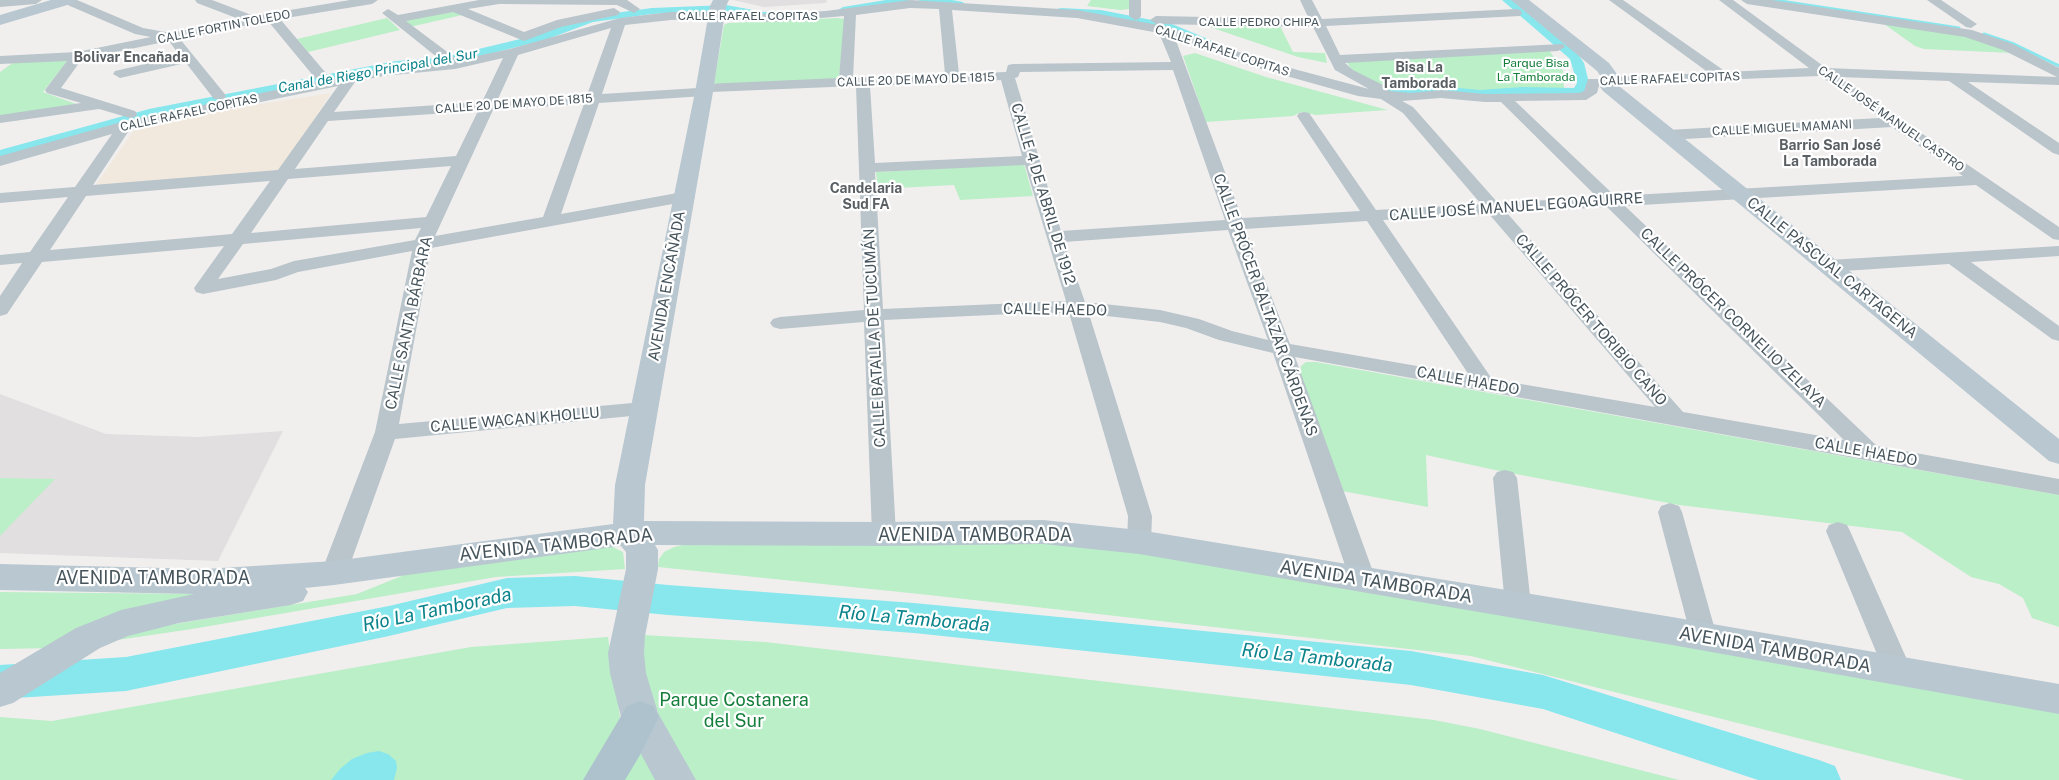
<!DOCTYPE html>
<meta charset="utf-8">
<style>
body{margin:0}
canvas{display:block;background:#f1eeee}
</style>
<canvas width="2059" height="780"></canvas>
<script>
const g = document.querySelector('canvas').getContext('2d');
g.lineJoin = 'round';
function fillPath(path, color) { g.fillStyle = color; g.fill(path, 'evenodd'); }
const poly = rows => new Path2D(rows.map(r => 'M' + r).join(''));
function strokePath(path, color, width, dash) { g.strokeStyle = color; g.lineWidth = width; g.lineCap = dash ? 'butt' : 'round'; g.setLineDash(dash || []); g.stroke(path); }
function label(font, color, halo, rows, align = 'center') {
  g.font = font + ' "Public Sans",sans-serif'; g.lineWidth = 4.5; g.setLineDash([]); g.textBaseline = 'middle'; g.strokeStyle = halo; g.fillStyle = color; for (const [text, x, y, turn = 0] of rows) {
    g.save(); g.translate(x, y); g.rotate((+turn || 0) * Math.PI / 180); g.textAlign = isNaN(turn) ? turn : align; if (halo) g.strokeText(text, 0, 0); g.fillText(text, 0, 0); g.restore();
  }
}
const education = poly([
 [733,0,827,0,826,3,764,7],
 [0,394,106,434,198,437,283,431,218,561,0,553]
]);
const green = poly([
 [1091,0,1130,0,1130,9,1120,10,1087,6],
 [449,10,462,15,410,27,401,19],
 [387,18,400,30,308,52,297,39],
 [838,18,845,19,839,77,834,80,721,85,714,83,724,25,728,23],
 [1201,24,1279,24,1293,52,1325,53,1327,63,1298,57],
 [1884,24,1967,36,2013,53,1924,49,1915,46],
 [1549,50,1563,71,1564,88,1477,93,1439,88,1405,92,1390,90,1352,70,1346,61],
 [1195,53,1266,77,1388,110,1316,115,1301,112,1293,116,1206,122,1183,56],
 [69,59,43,92,79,105,0,116,0,72,14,62],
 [1024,164,1033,196,960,200,954,185,878,189,876,172],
 [1306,362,1316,362,2059,495,2059,627,2032,618,2023,598,1999,584,1971,577,1902,532,1679,505,1495,470,1426,455,1428,507,1342,491,1299,374,1301,366],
 [0,478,55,479,0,536],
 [691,543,1089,544,2059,709,2059,780,1965,780,1471,656,929,595,658,567,659,559,664,552,674,547],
 [611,546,623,552,625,569,496,577,192,629,97,643,114,634,357,594,419,569],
 [0,592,204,594,56,648,0,649],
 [644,635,765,642,1434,720,1480,729,1679,780,696,780,671,746,644,677],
 [608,637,620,717,610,746,590,780,0,780,0,717,52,721,471,647],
 [640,746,659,780,619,780]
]);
const sand = poly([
 [331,93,282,170,95,186,134,130,242,107]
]);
const water = poly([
 [379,751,388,754,396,761,397,768,394,780,331,780,340,769,352,759,367,753]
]);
const stream = poly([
 [1774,0,1959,28],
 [1984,34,2014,44,2059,66]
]);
const canal = poly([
 [886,0,911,0,906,3,843,13,838,10,843,7,886,0],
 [918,0,952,0,963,2,964,4,959,7,923,3,918,0],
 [1502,0,1514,0,1578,54,1584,63,1589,83,1583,95,1559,97,1522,95,1480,98,1438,94,1407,97,1380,94,1378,91,1380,88,1384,87,1407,89,1438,86,1480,90,1522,87,1574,88,1577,83,1570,59,1502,0],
 [726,5,764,12,781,12,787,15,781,18,764,18,726,11,689,12,652,14,593,22,545,40,441,66,396,69,151,117,0,158,0,150,149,109,396,61,441,58,537,35,570,22,592,16,652,8,726,5],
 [1061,8,1101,10,1172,24,1215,42,1217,44,1211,47,1169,30,1101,16,1057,13,1056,11,1057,9,1061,8]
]);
const river = poly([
 [575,576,668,585,914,603,1411,651,1543,675,1819,760,1835,766,1841,780,1758,780,1543,709,1411,685,914,633,668,615,575,606,507,608,389,636,126,691,0,699,0,665,126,657,389,606,507,578,575,576]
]);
const street = poly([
 [0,0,42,0,36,4,0,7,0,0],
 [61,0,77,0,143,28,171,33,239,19,197,3,195,0,212,0,254,16,350,0,378,0,372,4,280,19,325,72,327,75,325,78,315,78,268,21,180,39,224,93,226,96,224,99,214,99,186,63,120,78,113,74,115,71,180,56,169,41,82,59,61,88,135,111,137,114,135,117,130,118,99,109,0,123,0,115,81,103,47,93,45,90,67,61,0,64,0,56,77,52,151,37,135,34,63,3,61,0],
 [479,0,627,0,640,9,634,13,617,5,499,4,468,9,524,32,557,20,614,8,620,12,618,15,561,27,524,41,453,12,406,21,458,60,510,49,620,18,671,12,698,11,774,14,826,11,910,0,1077,10,1169,27,1264,61,1369,89,1335,70,1313,27,1156,24,1150,20,1156,16,1309,19,1300,0,1312,0,1322,19,1516,9,1520,10,1522,13,1520,16,1326,26,1340,55,1563,44,1565,47,1558,51,1345,63,1353,70,1385,86,1390,91,1410,93,1441,90,1485,94,1579,93,1584,91,1588,79,1598,79,1600,82,1597,93,1586,100,1515,101,1615,196,1963,176,1892,127,1668,140,1663,138,1660,135,1663,132,1668,130,1880,118,1820,76,1608,84,1606,81,1613,77,1709,73,1609,0,1623,0,1726,72,1809,68,1719,0,1733,0,1826,68,2057,77,2003,50,1965,37,1747,4,1741,0,1772,0,1972,30,2013,44,2059,68,2059,85,1968,82,2059,143,2059,155,2053,153,1949,81,1839,77,2059,227,2059,240,2053,239,1976,185,1625,206,1877,446,2059,479,2059,495,1295,357,1376,580,1372,587,1363,590,1354,587,1350,580,1273,353,1219,340,1186,328,1160,322,1089,314,1152,516,1151,542,1148,548,1139,551,1130,548,1127,542,1128,516,1069,313,1012,314,884,320,896,534,893,540,884,543,875,540,872,534,864,322,780,329,773,327,770,323,773,319,780,317,864,310,856,86,711,92,709,95,704,96,599,103,561,214,683,192,689,193,691,197,689,201,431,248,399,424,644,402,652,404,655,409,652,414,395,439,347,573,343,580,334,583,325,580,321,573,375,432,412,251,298,272,276,280,203,294,196,292,194,288,224,246,42,262,7,314,0,316,0,296,22,263,0,265,0,255,30,252,68,197,0,203,0,193,75,187,112,134,0,166,0,156,125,121,383,68,443,62,382,13,388,9,398,15,479,0],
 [910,8,939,9,945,74,853,78,856,15,910,8],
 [952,10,1077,18,1159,33,1171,62,1013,64,1008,65,1006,72,959,74,952,10],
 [844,16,839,78,705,84,700,85,698,88,602,94,625,25,671,20,698,19,774,22,844,16],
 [611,28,587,95,497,101,518,55,611,28],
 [1175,38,1254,67,1358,96,1381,99,1403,113,1481,204,1376,210,1309,113,1304,112,1299,113,1297,116,1360,211,1242,218,1175,38],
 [503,58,482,102,334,112,355,82,383,76,455,69,503,58],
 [1173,70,1225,220,1061,231,1015,78,1018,77,1020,72,1173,70],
 [1001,80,1022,156,875,163,870,86,1001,80],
 [338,86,278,170,93,185,130,129,338,86],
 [1441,98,1485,102,1501,102,1597,197,1498,203,1413,107,1402,101,1441,98],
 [584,104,543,217,435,236,493,110,584,104],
 [478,111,456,156,295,169,328,121,478,111],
 [1025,165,1066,301,883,309,875,172,1025,165],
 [451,166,426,217,251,233,288,179,451,166],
 [270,181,232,234,50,250,86,196,270,181],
 [1607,207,1844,440,1683,412,1507,213,1607,207],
 [1489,214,1655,407,1492,379,1383,220,1489,214],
 [1367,221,1469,375,1290,344,1245,229,1367,221],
 [421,228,415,240,294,261,271,269,218,279,243,244,421,228],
 [1228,230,1268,340,1232,331,1199,319,1160,310,1085,302,1064,242,1228,230],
 [1129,0,1141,0,1141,16,1139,19,1135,20,1129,16,1129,0],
 [1927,0,1941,0,1977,24,1971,28,1966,27,1927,0],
 [2059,246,2059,256,1971,262,2059,326,2059,341,2052,339,1949,264,1829,272,1823,270,1820,266,1823,262,1829,260,2059,246],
 [1505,470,1513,472,1517,478,1531,605,1527,612,1518,615,1509,612,1505,605,1493,478,1497,472,1505,470],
 [1670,503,1679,506,1682,512,1717,637,1714,645,1704,648,1694,645,1691,637,1658,512,1661,506,1670,503],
 [1838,522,1847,525,1850,531,1912,671,1908,679,1898,682,1888,679,1884,671,1826,531,1829,525,1838,522]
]);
const secondary = poly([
 [51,0,76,0,74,3,0,25,0,15,51,0],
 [713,0,729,0,726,6,713,92,645,485,644,521,884,522,1043,520,1139,530,1672,617,2059,684,2059,714,1672,645,1139,554,1043,544,884,546,655,545,658,550,658,569,645,636,644,653,646,673,658,713,696,780,655,780,621,717,610,673,608,653,626,569,626,552,621,546,334,585,305,588,308,592,303,601,291,605,179,623,128,636,100,648,13,703,0,707,0,673,76,628,121,610,194,594,0,590,0,564,205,569,334,561,613,524,615,485,695,92,710,6,713,0],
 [1511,0,1529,0,1609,63,1622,81,1619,86,2059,439,2059,464,2049,461,1603,91,1600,87,1604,81,1597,71,1511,0]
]);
const primary = poly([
 [640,701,653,706,659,717,640,755,625,780,583,780,627,706,640,701]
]);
const farStreetnames = [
 ["CALLE RAFAEL COPITAS",748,16],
 ["CALLE PEDRO CHIPA",1259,22],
 ["CALLE FORTIN TOLEDO",224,27,-11],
 ["CALLE RAFAEL COPITAS",1222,51,18],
 ["CALLE RAFAEL COPITAS",1670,79,-2],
 ["CALLE 20 DE MAYO DE 1815",916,80,-2],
 ["CALLE 20 DE MAYO DE 1815",514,104,-4],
 ["CALLE RAFAEL COPITAS",189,113,-12],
 ["CALLE JOSÉ MANUEL CASTRO",1891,119,35],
 ["CALLE MIGUEL MAMANI",1782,128,-3]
];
const farParknames = [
 ["Parque Bisa",1536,63],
 ["La Tamborada",1536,77]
];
const farNeighbourhoodnames = [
 ["Bolivar Encañada",131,58],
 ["Bisa La",1419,68],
 ["Tamborada",1419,84],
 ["Barrio San José",1830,146],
 ["La Tamborada",1830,162],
 ["Candelaria",866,189],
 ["Sud FA",866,205]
];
const farWaternames = [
 ["Canal de Riego Principal del Sur",378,71,-10]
];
const streetNames = [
 ["CALLE 4 DE ABRIL DE 1912",1043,194,73],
 ["CALLE JOSÉ MANUEL EGOAGUIRRE",1516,207,-4],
 ["CALLE PASCUAL CARTAGENA",1832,268,39],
 ["AVENIDA ENCAÑADA",667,286,-80],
 ["CALLE PRÓCER BALTAZAR CÁRDENAS",1265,305,70],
 ["CALLE HAEDO",1055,310,1],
 ["CALLE PRÓCER CORNELIO ZELAYA",1733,318,44],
 ["CALLE PRÓCER TORIBIO CANO",1591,320,49],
 ["CALLE SANTA BÁRBARA",409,323,-78],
 ["CALLE BATALLA DE TUCUMÁN",875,338,-93],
 ["CALLE HAEDO",1468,381,10],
 ["CALLE WACAN KHOLLU",515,420,-5],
 ["CALLE HAEDO",1866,452,10]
];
const nearStreetnames = [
 ["AVENIDA TAMBORADA",975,535],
 ["AVENIDA TAMBORADA",556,545,-6],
 ["AVENIDA TAMBORADA",153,578],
 ["AVENIDA TAMBORADA",1376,582,9],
 ["AVENIDA TAMBORADA",1775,650,10]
];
const nearParknames = [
 ["Parque Costanera",734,700],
 ["del Sur",734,721]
];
const nearWaternames = [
 ["Río La Tamborada",437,610,-12],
 ["Río La Tamborada",914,619,5],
 ["Río La Tamborada",1317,658,6]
];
fillPath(education, '#e2dfe0');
fillPath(green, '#bbefc8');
fillPath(sand, '#f2e9de');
fillPath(water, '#87e7ed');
strokePath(stream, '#87e7ed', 3);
fillPath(canal, '#87e7ed');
fillPath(river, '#87e7ed');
fillPath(street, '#b9c5cb');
fillPath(secondary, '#b9c8d0');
fillPath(primary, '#adc2cd');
label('12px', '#46545c', '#fff', farStreetnames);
label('12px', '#157e3b', '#fff', farParknames);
label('bold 14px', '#5a5f63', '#fff', farNeighbourhoodnames);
label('italic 14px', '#0b838b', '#fff', farWaternames);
label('15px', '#46545c', '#fff', streetNames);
label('18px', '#46545c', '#fff', nearStreetnames);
label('18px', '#157e3b', '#fff', nearParknames);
label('italic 19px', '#0b838b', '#fff', nearWaternames);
</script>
